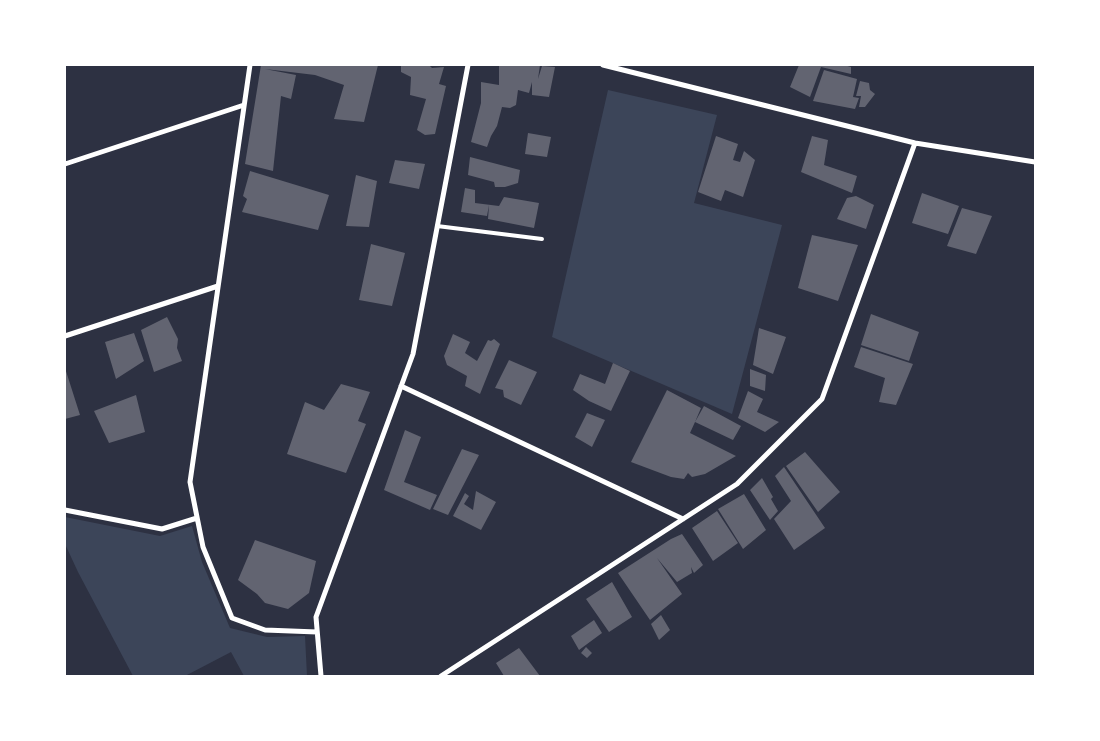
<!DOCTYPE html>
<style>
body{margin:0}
#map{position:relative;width:1100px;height:741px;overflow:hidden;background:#2d3142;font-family:Commissioner,sans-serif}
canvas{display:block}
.frame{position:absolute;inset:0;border:66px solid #fff;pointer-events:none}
</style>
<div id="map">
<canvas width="1100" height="741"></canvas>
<div class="frame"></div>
</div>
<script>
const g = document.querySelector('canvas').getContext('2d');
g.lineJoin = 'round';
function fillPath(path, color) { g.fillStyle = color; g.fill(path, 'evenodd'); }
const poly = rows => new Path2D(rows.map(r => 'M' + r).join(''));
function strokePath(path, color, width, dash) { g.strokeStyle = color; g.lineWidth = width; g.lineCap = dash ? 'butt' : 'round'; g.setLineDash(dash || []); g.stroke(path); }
const green = poly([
 [608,90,717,115,694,203,782,225,732,414,552,337],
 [65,517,160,536,192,526,202,562,230,628,267,637,305,636,307,676,244,676,231,652,185,676,133,676,78,572,65,544]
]);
const building = poly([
 [261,65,378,65,364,122,334,119,344,85,315,75,265,69,296,75,291,99,281,96,273,171,245,164],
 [401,65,429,65,432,68,444,67,439,84,446,86,435,134,425,135,417,130,426,99,410,95,411,77,401,72],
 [499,65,540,65,538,79,542,66,555,67,549,97,532,95,532,82,529,93,518,90,516,105,510,108,502,107,497,126,491,136,487,147,471,142,481,103,481,82,499,85],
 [799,65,844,65,851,67,851,74,821,67,810,97,790,87],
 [824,70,857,79,853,97,859,98,855,109,813,101],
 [860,81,869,83,870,90,875,94,865,107,859,107,861,96,856,96],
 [528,133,551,137,547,157,525,154],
 [716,136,738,144,733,160,740,162,744,151,755,160,743,197,725,190,721,201,698,192],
 [812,136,828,140,824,165,857,176,852,193,801,172],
 [470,157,520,170,518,183,505,187,495,187,494,182,468,175],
 [395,160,425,164,419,189,389,183],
 [250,171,329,195,318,230,242,212,247,199,243,196],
 [356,175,377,181,369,227,346,226],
 [465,188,475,190,475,203,499,206,504,197,539,203,534,228,488,219,489,205,487,216,461,212],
 [922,193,959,206,948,234,912,223],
 [856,196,874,205,866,229,837,219,847,198],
 [962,208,992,216,976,254,947,246],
 [812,235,858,245,838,301,798,288],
 [371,244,405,253,392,306,359,300],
 [871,314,919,332,909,361,861,345],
 [167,317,178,339,177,348,182,361,154,372,141,330],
 [759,328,786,337,773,374,753,365],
 [134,333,144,361,116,379,105,342],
 [453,334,470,342,465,353,477,361,488,340,491,341,494,339,500,344,480,394,465,386,467,376,447,365,444,356],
 [861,347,913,364,896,405,879,402,885,378,854,367],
 [509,360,537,372,521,405,504,397,503,390,495,388],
 [613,363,630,371,611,411,589,401,573,390,580,374,605,384],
 [65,368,80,415,65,419],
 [750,369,766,375,765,391,750,386],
 [341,384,370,392,358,421,366,424,346,473,287,454,305,402,324,410],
 [667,390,701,408,695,422,704,406,741,426,733,440,695,422,690,433,736,456,705,474,692,477,688,473,684,479,671,477,631,462],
 [748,391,763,399,757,412,779,422,765,432,738,418],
 [136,395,145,432,109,443,94,411],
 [587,413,605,420,592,447,575,437],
 [405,430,421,437,404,482,437,495,430,510,384,490],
 [462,449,479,455,448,515,433,509],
 [805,452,840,492,818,512,786,466],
 [784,467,825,528,794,550,774,519,791,501,775,476],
 [762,478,773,497,771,499,778,511,770,520,750,490],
 [476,491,496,502,481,530,453,516,465,493,469,496,464,504,473,510],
 [744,494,766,530,743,549,718,509],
 [717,511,738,543,713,561,692,528],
 [682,534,703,565,694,573,691,567,692,573,677,582,657,558,682,594,650,620,618,573,671,539],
 [255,540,316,561,309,593,288,609,265,603,257,594,238,580],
 [612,582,632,617,609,632,586,599],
 [661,615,670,630,659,640,651,624],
 [594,620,602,633,579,650,571,636],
 [586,647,592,653,587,658,581,653],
 [519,648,540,676,504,676,496,663]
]);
const service = poly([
 [437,226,542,239]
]);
const minor = poly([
 [250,65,190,482,203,547,232,618,265,630,317,632],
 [603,65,915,143,1035,162],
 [65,164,244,105],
 [65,336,218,286],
 [401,386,683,519],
 [65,510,162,529,197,518],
 [321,676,316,617,413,354,468,65],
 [441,676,737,484,822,399,915,143]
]);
fillPath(green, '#3c4559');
fillPath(building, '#626471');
strokePath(service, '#fff', 4);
strokePath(minor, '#fff', 5);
</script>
